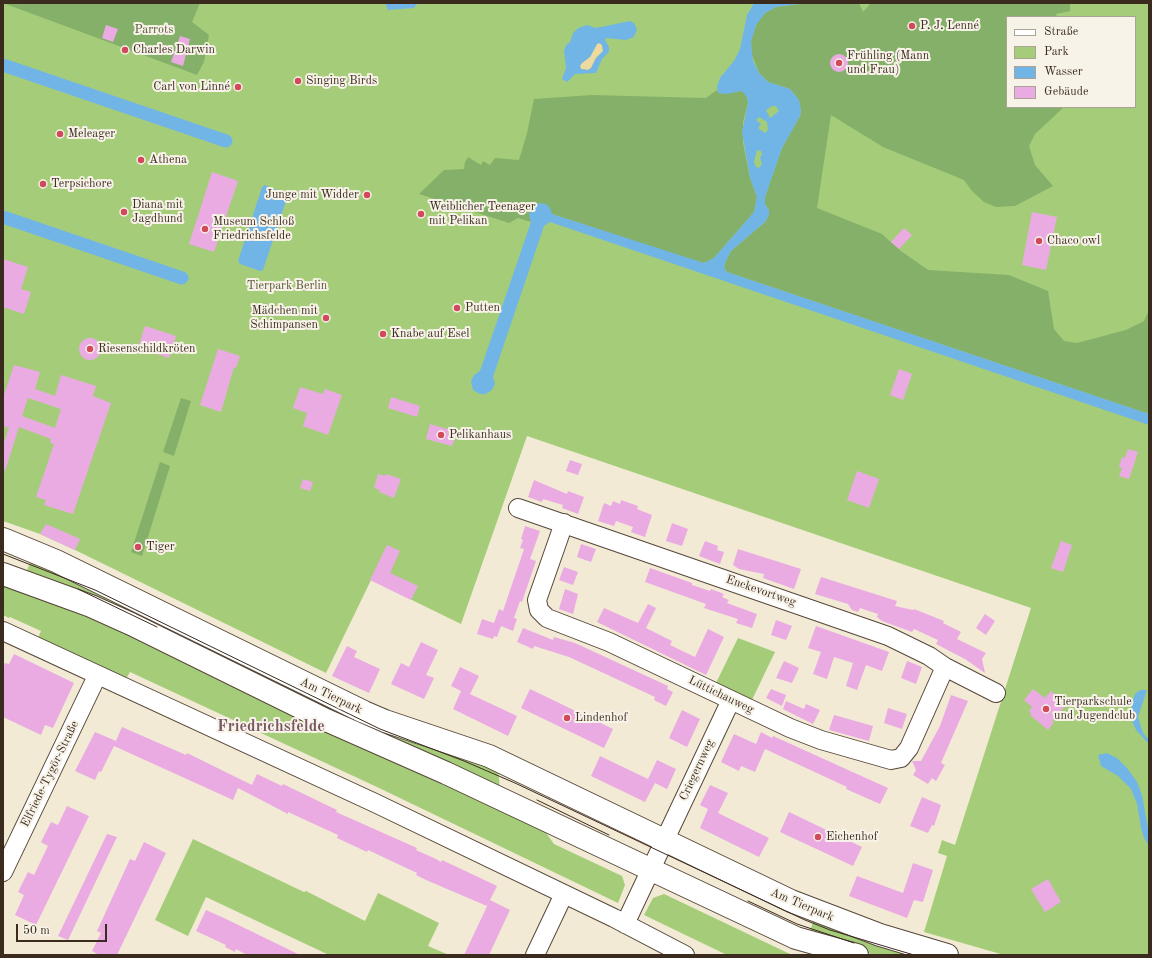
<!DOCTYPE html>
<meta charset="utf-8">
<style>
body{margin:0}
#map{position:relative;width:1152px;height:958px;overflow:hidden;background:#f2ead5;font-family:"Old Standard TT",serif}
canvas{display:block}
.frame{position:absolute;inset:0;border:4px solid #3b2a1e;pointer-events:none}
.legend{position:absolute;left:1006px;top:16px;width:130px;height:92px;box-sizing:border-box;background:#f7f3e8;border:1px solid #aca397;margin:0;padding:5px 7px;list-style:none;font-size:12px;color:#3b2a1e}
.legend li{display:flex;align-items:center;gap:8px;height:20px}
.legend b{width:20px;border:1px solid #aca397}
.scale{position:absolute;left:16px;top:924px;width:91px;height:18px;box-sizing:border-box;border:2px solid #3b2a1e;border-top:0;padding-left:5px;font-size:12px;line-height:14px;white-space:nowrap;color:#3b2a1e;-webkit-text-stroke:3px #f7f3e8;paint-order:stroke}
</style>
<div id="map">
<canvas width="1152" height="958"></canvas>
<div class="frame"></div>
<ul class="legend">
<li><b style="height:5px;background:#fff"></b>Straße</li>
<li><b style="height:11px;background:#a5cd79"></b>Park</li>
<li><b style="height:11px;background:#71b5e7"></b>Wasser</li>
<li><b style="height:11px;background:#eaabe3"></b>Gebäude</li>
</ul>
<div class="scale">50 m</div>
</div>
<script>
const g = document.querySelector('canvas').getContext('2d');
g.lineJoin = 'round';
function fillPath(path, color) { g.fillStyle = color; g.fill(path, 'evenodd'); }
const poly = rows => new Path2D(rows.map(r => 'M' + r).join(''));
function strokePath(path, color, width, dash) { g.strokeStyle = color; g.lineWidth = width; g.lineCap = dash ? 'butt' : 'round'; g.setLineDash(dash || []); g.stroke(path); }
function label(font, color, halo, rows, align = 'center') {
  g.font = font + ' "Old Standard TT",serif'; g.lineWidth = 4; g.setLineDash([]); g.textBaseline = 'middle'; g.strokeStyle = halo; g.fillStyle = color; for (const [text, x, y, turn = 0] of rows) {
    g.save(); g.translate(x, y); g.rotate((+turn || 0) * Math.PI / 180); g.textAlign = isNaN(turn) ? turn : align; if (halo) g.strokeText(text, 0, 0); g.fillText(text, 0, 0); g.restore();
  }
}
const green = poly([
 [3,3,1149,3,1149,955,1004,955,924,932,947,856,938,853,942,840,955,845,1031,608,527,436,461,624,371,580,326,673,75,550,40,534,3,521],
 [1007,17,1135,17,1135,107,1007,107],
 [32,557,498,766,500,792,25,576],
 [3,579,83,612,544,830,554,844,622,876,625,885,618,903,377,787,130,672,124,682,38,638,41,631,10,617,9,618,3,615],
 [738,638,775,652,751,702,715,685],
 [193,839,304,892,306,891,365,921,378,893,439,923,428,946,449,955,329,955,206,897,188,936,155,920],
 [664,894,790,954,794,955,727,955,644,915,653,898],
 [815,916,927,955,875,955,808,937]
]);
const forest = poly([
 [3,3,200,3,192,22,209,35,204,62,197,75],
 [807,3,859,3,863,12,871,3,1070,3,1070,11,1056,14,1057,17,1007,17,1007,107,1064,107,1035,134,1029,146,1035,165,1053,186,1015,206,996,207,984,202,972,191,964,180,883,147,831,115,817,208,882,234,901,251,928,270,1009,275,1048,291,1054,329,1064,341,1077,343,1126,330,1144,321,1149,310,1149,414,727,272,724,268,725,263,731,251,765,222,769,215,769,210,765,204,765,197,782,148,800,116,801,110,799,100,790,89,768,82,759,73,752,55,751,42,753,32,759,20,765,13,776,7],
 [717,90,718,93,742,91,747,97,748,103,743,122,743,143,750,178,757,197,754,212,714,258,707,262,700,263,552,214,531,222,518,218,509,223,419,194,444,170,464,169,465,162,468,157,481,165,483,161,490,165,495,158,519,160,527,133,534,99,592,95,706,98],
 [181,398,191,401,174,456,163,452],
 [160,462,170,466,142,556,131,552]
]);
const sand = poly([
 [599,43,602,45,603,51,596,58,591,68,588,70,581,69,580,66,582,62,590,57,597,44]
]);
const water = poly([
 [385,3,418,3,414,8,388,10],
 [754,3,807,3,776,7,765,13,756,25,751,42,753,61,759,73,768,82,790,89,799,100,801,110,800,116,782,148,765,197,765,204,769,210,769,215,765,222,731,251,725,263,724,268,727,272,1149,414,1149,425,550,222,544,226,493,377,495,384,492,390,485,394,480,394,473,390,471,381,474,375,480,371,531,222,529,215,533,206,539,203,546,204,550,208,552,214,704,263,714,258,754,212,757,197,750,178,742,132,748,103,747,97,742,91,726,94,718,93,717,86,720,78,734,61,740,49,747,15],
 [772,106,776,106,779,111,770,118,766,110],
 [759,117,767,122,768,130,765,133,758,128,761,124,756,120],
 [757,150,761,151,762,155,760,158,762,164,759,168,756,167,754,162],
 [630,21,634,23,637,29,634,37,626,40,606,38,605,40,609,47,609,52,602,59,596,73,575,74,567,82,562,79,566,68,564,51,566,45,570,42,573,33,578,28,587,25,596,28],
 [599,43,602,45,603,51,596,58,591,68,588,70,581,69,580,66,582,63,590,57,597,44],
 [265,185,288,195,263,270,260,271,240,264,238,261,262,187],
 [1140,690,1147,690,1138,717,1143,733,1149,740,1149,744,1136,730,1132,721,1132,702,1135,694],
 [1107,753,1117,758,1127,768,1137,782,1142,795,1149,834,1149,846,1144,838,1141,828,1137,804,1131,789,1118,776,1101,766,1098,755]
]);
const canal = poly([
 [3,65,226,141],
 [3,217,182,278]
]);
const building = poly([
 [106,25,118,29,113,42,102,38],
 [180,36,190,39,183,66,171,62],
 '830 63a9 9 0 1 1 18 0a9 9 0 1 1-18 0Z',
 [212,172,238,181,214,252,189,244],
 [1032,212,1057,217,1046,270,1022,265],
 [904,228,912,235,899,249,891,242],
 [3,259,28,267,21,289,31,292,24,314,3,307],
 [145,326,176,336,169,358,138,348],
 '79 349a11 11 0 1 1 22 0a11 11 0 1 1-22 0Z',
 [218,349,240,356,236,368,234,367,221,412,200,405],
 [14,365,40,372,35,389,55,396,61,375,96,386,93,396,111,403,73,514,44,505,46,500,36,497,54,444,50,443,51,439,19,427,5,471,3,470,3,445,9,428,3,426,3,398],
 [28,398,61,409,55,428,22,416],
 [899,369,912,374,903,400,890,395],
 [300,387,323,394,325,389,342,395,328,435,303,426,307,413,293,408],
 [391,397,420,406,417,417,388,408],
 [430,424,457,432,452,446,426,439],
 [1128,449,1138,452,1129,479,1119,476,1122,468,1119,467,1122,457,1125,458],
 [570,460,582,464,578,475,566,471],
 [857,471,879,479,869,508,847,500],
 [378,474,385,476,386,474,401,479,394,498,379,492,380,490,374,488],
 [303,479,313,482,310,491,300,488],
 [534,480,567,494,568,491,584,497,578,514,562,508,563,505,543,499,542,502,528,497],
 [621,500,638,506,637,509,652,515,645,537,631,532,633,527,616,521,614,526,598,521,604,503,611,506,613,501,620,504],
 [672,523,688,529,682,546,666,541],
 [46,524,80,539,75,550,40,534],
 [525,526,540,531,530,559,536,561,522,602,520,601,514,618,517,619,513,631,501,626,497,637,494,636,493,639,477,634,482,619,494,623,499,609,503,611,524,549,520,548,523,540,521,539],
 [705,541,718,546,717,550,724,552,720,564,699,556],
 [1061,541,1072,545,1063,572,1051,568],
 [581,544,596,549,591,562,577,557],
 [387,545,400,551,390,573,418,586,411,600,370,580],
 [738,549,801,569,794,589,763,578,764,574,739,569,733,565],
 [564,567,578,572,573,585,559,580],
 [650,568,692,583,692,585,710,591,711,589,724,594,722,597,729,600,727,603,757,614,752,628,736,623,738,619,704,608,706,604,645,582],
 [821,577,897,601,895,606,913,610,914,609,944,621,943,623,961,632,957,639,986,653,982,659,985,673,965,659,936,644,938,640,914,629,912,632,882,621,877,617,878,614,860,608,858,612,852,610,848,604,815,594],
 [565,589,578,594,573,614,559,609],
 [648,604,656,608,646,628,672,641,670,645,695,657,708,629,724,637,706,675,597,622,604,608,638,623],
 [985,614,995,621,986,635,976,628],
 [776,620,792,626,786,640,771,635],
 [816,626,889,652,882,671,866,665,857,690,846,686,853,663,834,657,827,679,813,674,821,652,808,648],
 [523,628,553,640,554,637,575,643,668,686,667,689,673,692,666,706,654,700,655,697,569,657,534,646,533,649,517,642],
 [421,642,438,650,426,675,434,678,424,699,391,684,401,663,409,667],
 [347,646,357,651,354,657,380,669,369,693,332,676],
 [14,654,74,683,53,728,45,725,41,735,3,717,3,668,5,663,9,664],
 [784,661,799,668,792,683,776,678],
 [907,661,922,667,916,684,901,678],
 [460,667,479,676,470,694,517,716,508,736,453,709,461,691,451,686],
 [530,689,613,729,604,748,521,708],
 [771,689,786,695,782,706,766,698],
 [1033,689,1045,698,1051,691,1067,704,1052,721,1054,722,1048,730,1030,715,1031,713,1029,711,1032,707,1024,700],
 [951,695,968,701,941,763,945,765,936,781,932,778,928,784,913,775,916,770,912,761,921,761,940,726],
 [786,701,804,709,806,704,820,710,813,724,783,709],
 [888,708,907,714,902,729,884,723],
 [682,710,700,719,687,747,669,738],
 [834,715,873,726,869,741,829,730],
 [122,727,186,755,187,753,252,785,257,774,282,786,283,784,337,810,336,812,417,848,416,850,436,859,441,862,442,860,497,886,487,906,426,880,416,875,417,873,368,850,367,852,337,838,338,835,288,812,288,814,238,788,233,800,114,746,101,772,99,771,95,780,75,771,95,732,116,741,115,743],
 [761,732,772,738,773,736,888,788,880,804,846,789,847,787,765,749,755,772,741,766,739,771,721,762,734,734,756,744],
 [600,756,648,779,657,760,676,769,667,789,655,783,645,802,591,776],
 [710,785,728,793,718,813,769,838,759,857,700,828,708,809,700,805],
 [922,797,941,805,934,826,932,825,928,833,910,826],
 [67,806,89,816,36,925,15,915,24,895,18,892,28,872,34,875,48,846,41,842,51,822,58,825],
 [789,812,862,847,853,866,780,832],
 [107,834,117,837,68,940,58,936],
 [144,842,166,853,117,955,99,955,92,951,101,933,97,931,130,859,135,861],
 [913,863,933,870,923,902,914,900,907,918,849,896,857,876,903,893],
 [1048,879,1061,902,1045,912,1031,889],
 [490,900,510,910,502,927,489,955,464,955],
 [206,910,226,919,300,955,247,955,236,949,235,952,225,947,226,945,196,931]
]);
const minor = poly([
 [518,508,888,636,929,656,945,667,996,693],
 [564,523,537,600,539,610,547,618,609,642,790,728,821,740,891,760,901,758,909,748,945,667],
 [3,631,375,803,614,918,685,955],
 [3,872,97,676],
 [625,924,731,700],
 [535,955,564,894]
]);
const major = poly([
 [3,539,56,561,364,712,385,721,489,756,791,901,880,935,947,955],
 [3,574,91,606,131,624,326,720,446,773,796,938,857,955]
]);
const tram = poly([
 [3,554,95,590,380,729,464,761,515,783,805,920,830,930,914,955],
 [78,589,157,627],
 [537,800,609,835],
 [748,901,797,924,854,943]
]);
const markers = [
 [912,26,4,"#d1495b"],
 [125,50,4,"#d1495b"],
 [839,63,4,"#d1495b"],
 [298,81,4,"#d1495b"],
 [238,87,4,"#d1495b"],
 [60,134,4,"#d1495b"],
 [141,160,4,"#d1495b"],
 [43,184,4,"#d1495b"],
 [367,195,4,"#d1495b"],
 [124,212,4,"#d1495b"],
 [421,214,4,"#d1495b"],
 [205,229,4,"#d1495b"],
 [1039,241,4,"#d1495b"],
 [457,308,4,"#d1495b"],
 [326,318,4,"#d1495b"],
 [383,334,4,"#d1495b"],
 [90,349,4,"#d1495b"],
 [441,435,4,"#d1495b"],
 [138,547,4,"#d1495b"],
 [1046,709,4,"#d1495b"],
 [567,718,4,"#d1495b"],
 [818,837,4,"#d1495b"]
];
const poiNames = [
 ["P. J. Lenné",920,26],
 ["Charles Darwin",133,50],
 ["Frühling (Mann",847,56],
 ["und Frau)",847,70],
 ["Singing Birds",306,81],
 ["Carl von Linné",230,87,"right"],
 ["Meleager",68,134],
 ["Athena",149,160],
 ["Terpsichore",51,184],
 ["Junge mit Widder",359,195,"right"],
 ["Diana mit",132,205],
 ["Jagdhund",132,219],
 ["Weiblicher Teenager",429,207],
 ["mit Pelikan",429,221],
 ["Museum Schloß",213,222],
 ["Friedrichsfelde",213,236],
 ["Chaco owl",1047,241],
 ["Putten",465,308],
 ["Mädchen mit",318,311,"right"],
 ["Schimpansen",318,325,"right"],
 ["Knabe auf Esel",391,334],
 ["Riesenschildkröten",98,349],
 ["Pelikanhaus",449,435],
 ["Tiger",146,547],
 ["Tierparkschule",1054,702],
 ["und Jugendclub",1054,716],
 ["Lindenhof",575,718],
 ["Eichenhof",826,837]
];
const parkNames = [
 ["Parrots",154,30],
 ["Tierpark Berlin",287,286]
];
const streetNames = [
 ["Enckevortweg",761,591,19],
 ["Lüttichauweg",721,695,26],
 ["Am Tierpark",331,696,26],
 ["Criegernweg",697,770,-65],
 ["Elfriede-Tygör-Straße",50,774,-64],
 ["Am Tierpark",802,905,23]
];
const districtNames = [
 ["Friedrichsfelde",271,727]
];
fillPath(green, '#a5cd79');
fillPath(forest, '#84b069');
fillPath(sand, '#eeda9e');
fillPath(water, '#71b5e7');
strokePath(canal, '#71b5e7', 13);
fillPath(building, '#eaabe3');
strokePath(minor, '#564739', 20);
strokePath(major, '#564739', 24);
strokePath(minor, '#fff', 18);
strokePath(major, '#fff', 22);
strokePath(tram, '#3b2a1e', 1);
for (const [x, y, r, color] of markers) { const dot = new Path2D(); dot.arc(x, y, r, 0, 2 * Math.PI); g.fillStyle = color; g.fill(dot); strokePath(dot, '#f7f3e8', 1.5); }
label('12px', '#3b2a1e', '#f7f3e8', poiNames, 'left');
label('12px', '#565335', '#f7f3e8', parkNames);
label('12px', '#3b2a1e', '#f7f3e8', streetNames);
label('bold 16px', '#785763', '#f7f3e8', districtNames);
</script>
